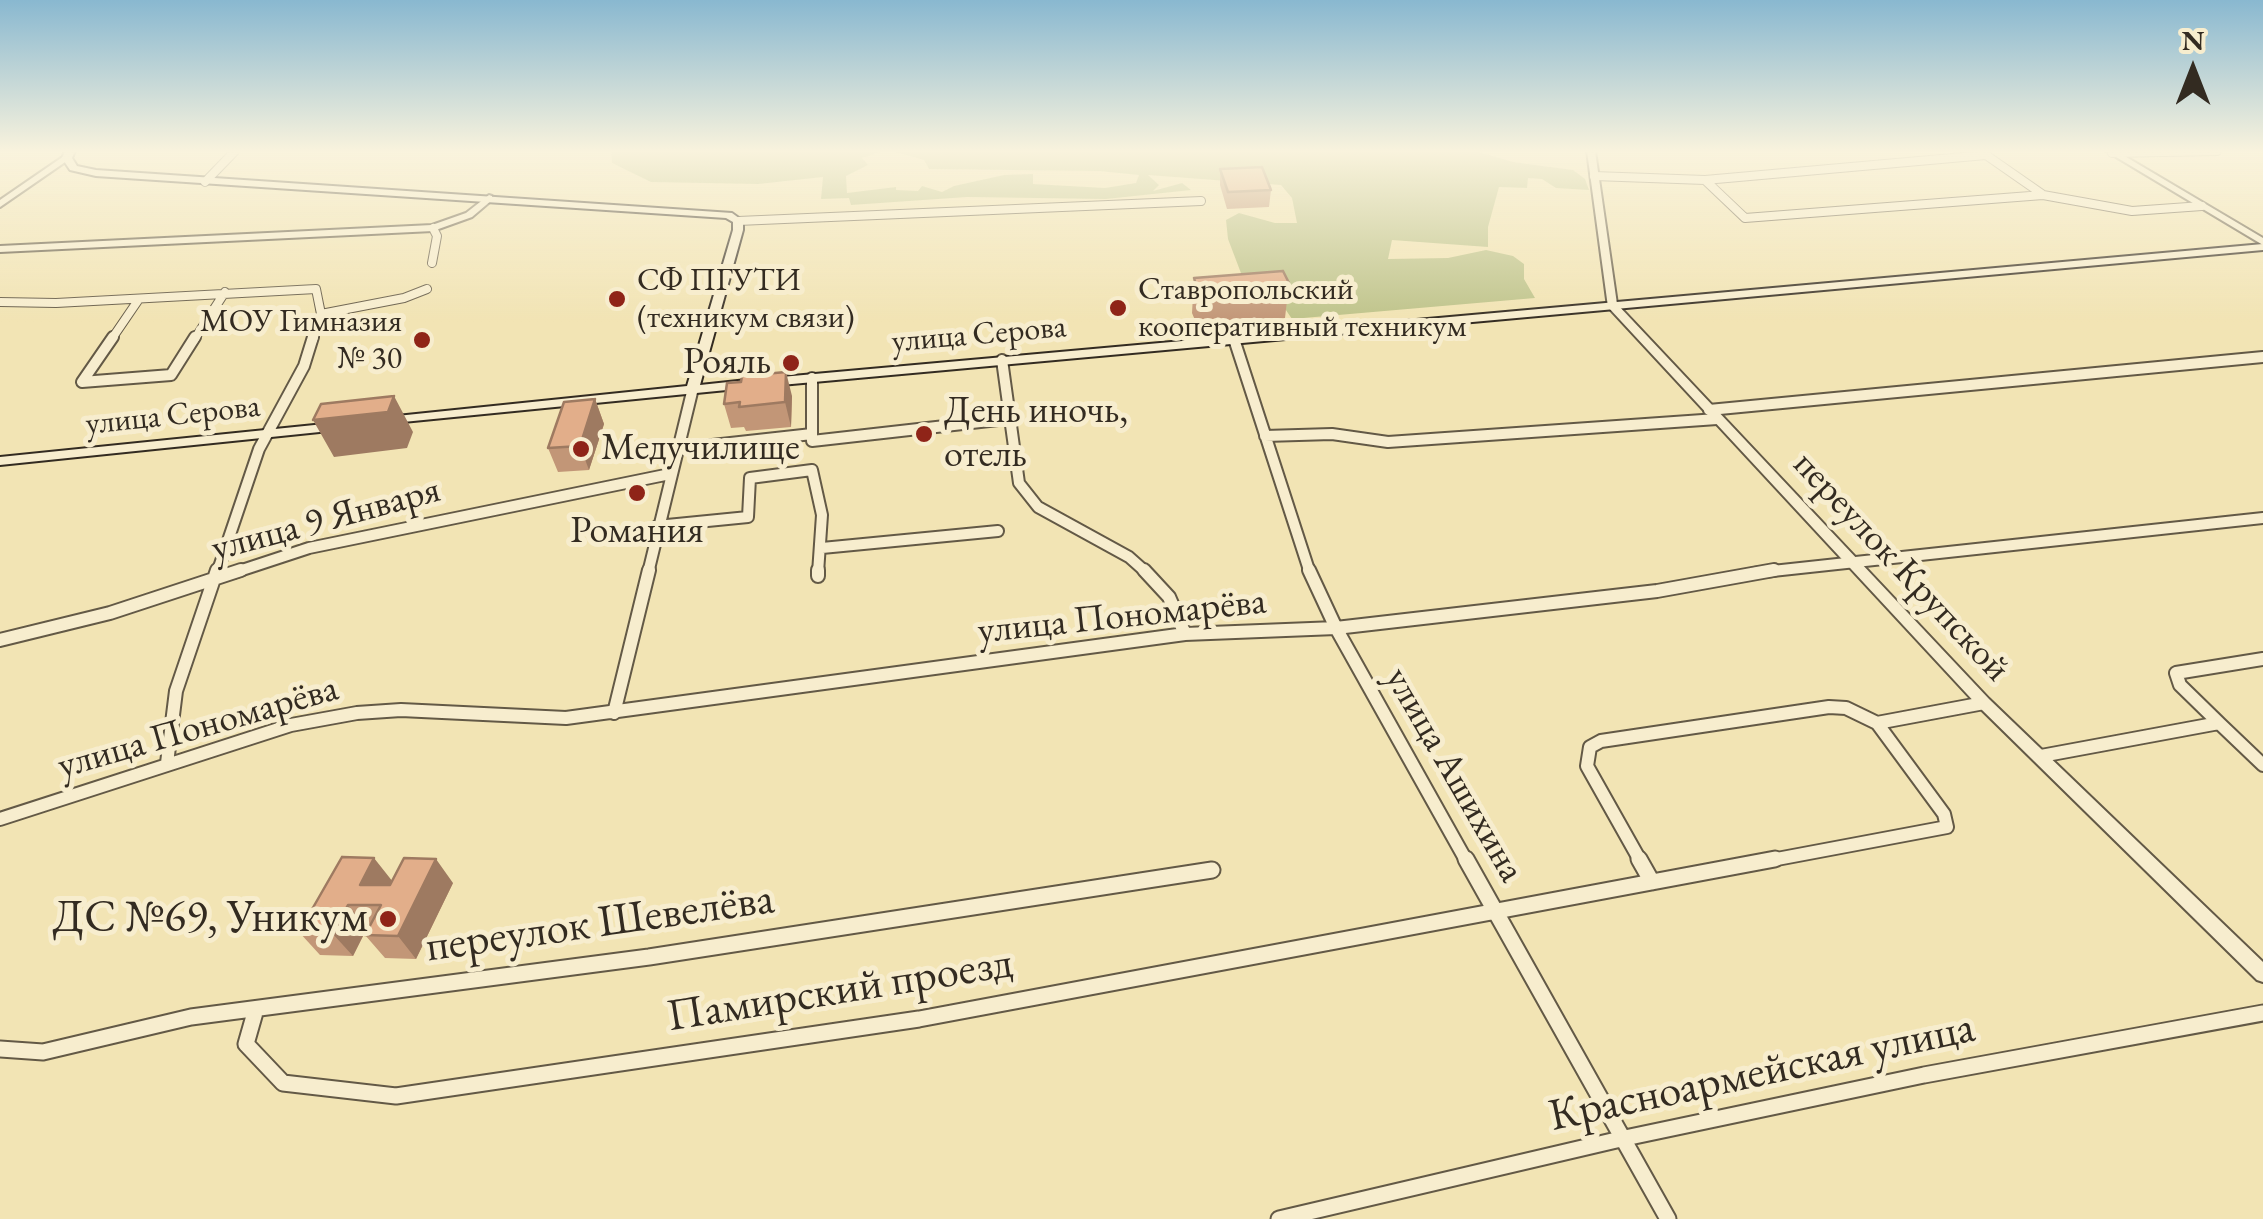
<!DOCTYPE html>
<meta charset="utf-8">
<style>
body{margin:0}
#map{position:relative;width:2263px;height:1219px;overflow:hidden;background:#f2e4b4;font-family:"EB Garamond",serif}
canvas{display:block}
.north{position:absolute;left:2143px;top:20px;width:100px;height:100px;-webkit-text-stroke:8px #f7edce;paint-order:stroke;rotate:0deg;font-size:28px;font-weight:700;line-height:40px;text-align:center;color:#332b21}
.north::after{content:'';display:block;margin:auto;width:35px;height:45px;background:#332b21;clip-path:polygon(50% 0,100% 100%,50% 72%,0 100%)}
</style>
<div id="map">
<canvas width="2263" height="1219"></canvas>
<div class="north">N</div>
</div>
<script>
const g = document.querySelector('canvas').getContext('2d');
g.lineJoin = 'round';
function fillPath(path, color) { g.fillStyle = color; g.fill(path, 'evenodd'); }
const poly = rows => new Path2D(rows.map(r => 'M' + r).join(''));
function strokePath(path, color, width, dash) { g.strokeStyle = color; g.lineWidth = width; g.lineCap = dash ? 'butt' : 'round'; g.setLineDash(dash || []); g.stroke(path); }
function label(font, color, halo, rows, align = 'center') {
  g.font = font + ' "EB Garamond",serif'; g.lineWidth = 10; g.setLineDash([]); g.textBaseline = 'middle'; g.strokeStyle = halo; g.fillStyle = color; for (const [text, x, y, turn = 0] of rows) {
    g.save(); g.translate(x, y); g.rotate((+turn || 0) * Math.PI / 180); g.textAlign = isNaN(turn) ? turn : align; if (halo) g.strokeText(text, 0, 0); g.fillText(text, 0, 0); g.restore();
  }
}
const green = poly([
 [611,151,883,151,862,158,868,165,846,176,847,193,896,187,896,190,918,191,922,186,942,192,954,186,1004,175,1033,174,1033,184,1105,188,1136,183,1139,175,1099,171,929,169,924,160,892,151,1476,151,1513,162,1573,170,1585,179,1589,190,1556,188,1542,179,1528,178,1527,188,1499,187,1488,227,1488,247,1392,240,1388,259,1448,258,1486,250,1513,256,1524,264,1524,279,1535,298,1292,319,1267,282,1244,281,1228,239,1226,220,1239,213,1275,223,1297,223,1292,198,1281,185,1148,175,1159,185,1153,191,1182,183,1191,190,1106,199,967,197,851,205,849,198,821,199,823,177,758,184,651,182,612,163]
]);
const minorFar3 = poly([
 [2112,153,2217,151],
 [1594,176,1705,180,1745,218,2043,195,2132,211,2202,206],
 [1705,180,1986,155,2042,194],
 [205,182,235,151],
 [738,221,1201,201],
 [432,263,437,236,433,228],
 [0,302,56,303,316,289,321,314,313,340],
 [321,314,404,298,427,289],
 [111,340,139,299],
 [194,340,225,292]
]);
const minorFar2 = poly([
 [113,337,82,382,171,375,195,337],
 [1234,339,1310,573],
 [1002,360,1019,483,1038,507,1129,557,1147,573],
 [812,378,812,434],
 [1709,410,2263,357],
 [1265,436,1332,434,1388,442,1717,419],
 [676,449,812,434,812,441,1007,419],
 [657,526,748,517,750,478,812,470,822,515,818,573],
 [822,548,998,531],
 [217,573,259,449,304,366,313,337],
 [233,573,309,548,670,474],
 [648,573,693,388],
 [1754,573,2263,518]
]);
const minorFar1 = poly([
 [1144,570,1169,597,1185,634],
 [1309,570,1336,628,1467,862],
 [818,576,818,570],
 [0,640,110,613,241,570],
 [614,713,649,570],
 [2219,723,2263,765],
 [2041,756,2219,723,2180,685,2176,673,2263,659],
 [167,763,176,691,217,570],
 [0,819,291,725,357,713,401,710,566,718,1185,634,1336,628,1657,591,1774,570],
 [1641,862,1587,766,1590,747,1601,741,1829,707,1846,708,1877,723,1984,703],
 [1761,862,1947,827,1944,814,1877,723]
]);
const minor = poly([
 [1466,859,1668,1219],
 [1639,859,1652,882],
 [256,1009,246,1044,283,1083,396,1096,919,1019,1775,859],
 [0,1049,43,1052,191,1017,649,957,1212,870],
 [1279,1219,1625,1138,1924,1075,2263,1013]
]);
const tertiary = poly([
 [1587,151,1595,151,1617,304,1989,699,2263,962,2263,982,2257,980,1979,707,1608,307,1587,151],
 [2106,151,2116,151,2263,238,2263,245,2106,151],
 [64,156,71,158,0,207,0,200,64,156],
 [489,195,492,196,492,200,472,217,433,231,0,252,0,246,432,225,466,213,489,195]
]);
const secondary = poly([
 [65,151,75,151,72,158,77,166,96,170,732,213,743,221,743,230,700,385,747,380,753,384,747,388,383,424,383,418,387,417,687,386,733,230,733,222,726,218,96,176,70,170,62,158,65,151],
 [2263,244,2263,250,770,386,764,382,770,378,2263,244],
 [334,423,339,424,339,430,0,465,0,457,334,423]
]);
const wall = poly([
 [1220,169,1271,190,1269,207,1227,209,1220,185],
 [1194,278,1289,283,1285,318,1197,325,1192,313],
 [741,382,792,396,791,427,746,431,744,427,731,428,724,404],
 [595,399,604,424,589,470,558,472,548,448],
 [392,881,453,883,416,959,385,958,365,935,369,928,367,928,353,956,320,955,299,932]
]);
const shadedWall = poly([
 [786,372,792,396,791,427,785,402],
 [394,396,413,432,407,448,334,457,313,420],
 [595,399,604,424,589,470,580,446],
 [374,858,393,882,377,905,360,885],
 [436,859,453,883,416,959,398,936],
 [348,905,367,928,353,956,332,933]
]);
const building = poly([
 [1262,167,1271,190,1228,192,1220,169,1262,167],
 [1283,271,1289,283,1198,291,1194,278,1283,271],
 [786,372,785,402,739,407,740,402,724,404,727,383,741,382,742,376,786,372],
 [394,396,388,412,313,420,321,404,394,396],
 [595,399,580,446,548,448,564,402,595,399],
 [342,857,374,858,360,885,390,885,404,858,436,859,398,936,365,935,381,905,348,905,332,933,299,932,342,857]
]);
const markers = [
 [617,299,10,"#8f2418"],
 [1118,308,10,"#8f2418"],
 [422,340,10,"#8f2418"],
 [791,363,10,"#8f2418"],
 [924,434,10,"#8f2418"],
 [581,449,10,"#8f2418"],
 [637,493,10,"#8f2418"],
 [388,919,10,"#8f2418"]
];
const farPoinames = [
 ["СФ ПГУТИ",637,281],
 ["(техникум связи)",637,318],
 ["Ставропольский",1138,290],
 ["кооперативный техникум",1138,327],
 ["МОУ Гимназия",402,322,"right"],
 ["№ 30",402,359,"right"]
];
const farStreetnames = [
 ["улица Серова",979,335,-5],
 ["улица Серова",173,416,-6]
];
const poiNames = [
 ["Рояль",771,363,"right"],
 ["День иночь,",944,412],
 ["отель",944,456],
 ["Медучилище",601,449],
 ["Романия",637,532,"center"]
];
const streetNames = [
 ["улица 9 Января",326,520,-15],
 ["переулок Крупской",1901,567,47],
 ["улица Пономарёва",1122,617,-6],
 ["улица Пономарёва",198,728,-16],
 ["улица Ашихина",1454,775,60]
];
const nearPoinames = [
 ["ДС №69, Уникум",368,919]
];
const nearStreetnames = [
 ["переулок Шевелёва",600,924,-8],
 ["Памирский проезд",840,991,-9],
 ["Красноармейская улица",1762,1073,-12]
];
fillPath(green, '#bec38a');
strokePath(minorFar3, '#635946', 10);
strokePath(minorFar2, '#635946', 14);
strokePath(minorFar1, '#635946', 16);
strokePath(minor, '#635946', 19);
strokePath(tertiary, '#635946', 4);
strokePath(secondary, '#332b21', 4);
strokePath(minorFar3, '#f7edce', 8);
strokePath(minorFar2, '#f7edce', 10);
strokePath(minorFar1, '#f7edce', 12);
strokePath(minor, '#f7edce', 15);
fillPath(tertiary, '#f7edce');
fillPath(secondary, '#f7edce');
fillPath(wall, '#c29677');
fillPath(shadedWall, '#9e7a61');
fillPath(building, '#e2ae8a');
strokePath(building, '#9e7a61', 2.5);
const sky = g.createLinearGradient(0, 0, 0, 322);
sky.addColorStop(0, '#89b8d0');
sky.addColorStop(0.47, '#f9f3dd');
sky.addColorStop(1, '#f9f3dd00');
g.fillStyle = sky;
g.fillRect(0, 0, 2263, 322);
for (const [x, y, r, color] of markers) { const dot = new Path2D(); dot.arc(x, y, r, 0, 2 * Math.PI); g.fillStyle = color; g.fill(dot); strokePath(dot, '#f7edce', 4); }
label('32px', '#332b21', '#f7edce', farPoinames, 'left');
label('32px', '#332b21', '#f7edce', farStreetnames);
label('38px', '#332b21', '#f7edce', poiNames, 'left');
label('38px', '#332b21', '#f7edce', streetNames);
label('45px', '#332b21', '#f7edce', nearPoinames, 'right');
label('45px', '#332b21', '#f7edce', nearStreetnames);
</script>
